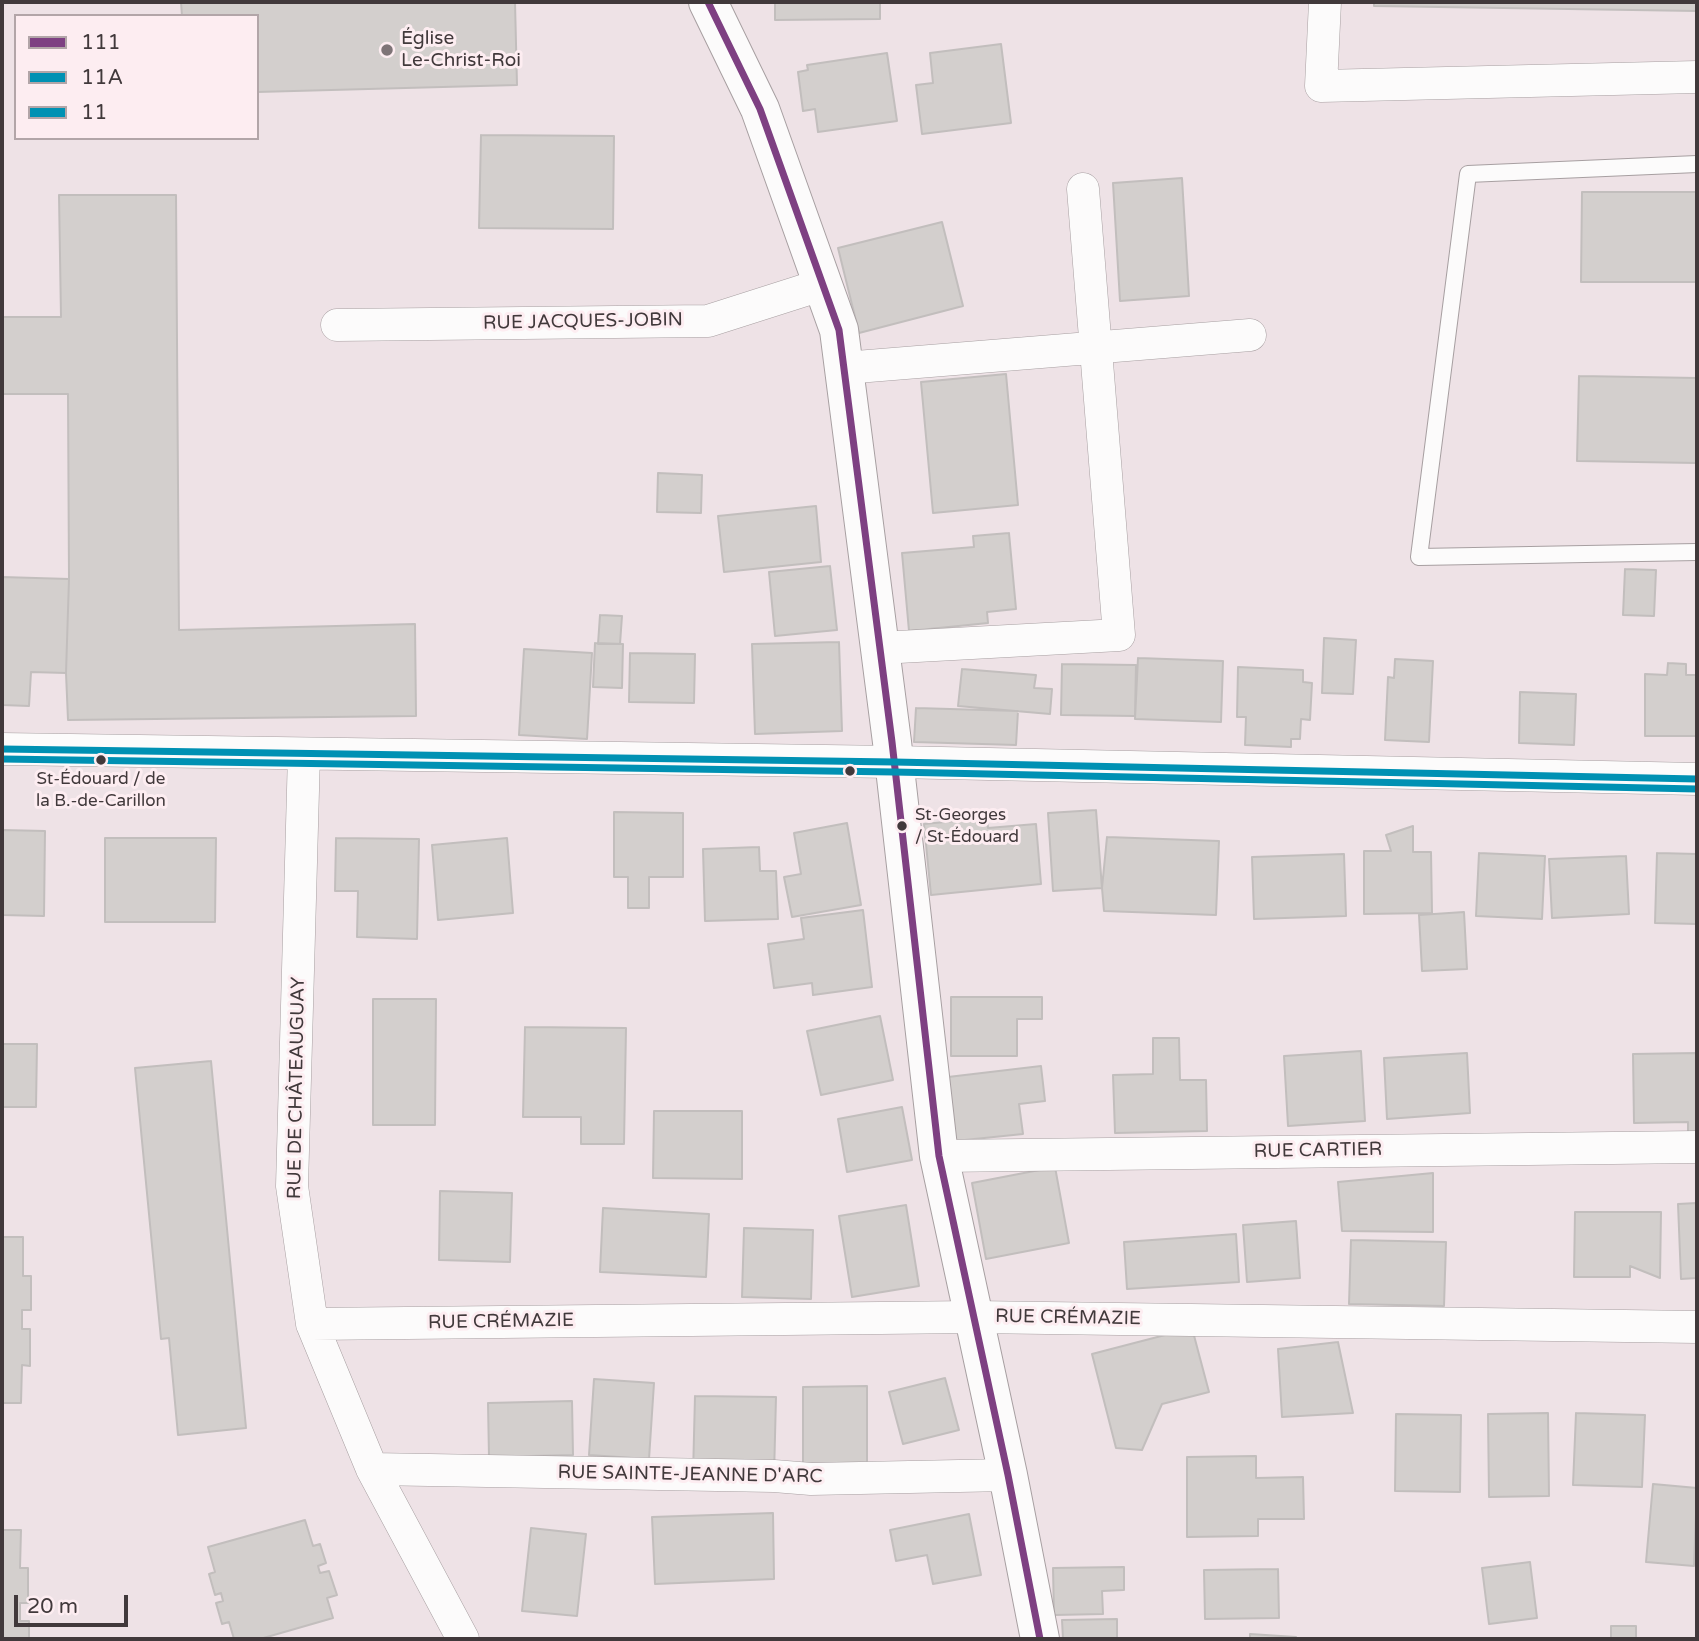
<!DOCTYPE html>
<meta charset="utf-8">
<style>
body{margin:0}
#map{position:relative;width:1699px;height:1641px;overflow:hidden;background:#eee2e6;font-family:"Varela Round",sans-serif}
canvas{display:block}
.frame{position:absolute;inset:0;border:4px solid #41393b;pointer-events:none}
.legend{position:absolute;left:14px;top:14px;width:245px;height:126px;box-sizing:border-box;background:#fdedf1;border:2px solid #b2a5a8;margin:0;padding:9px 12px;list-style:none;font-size:21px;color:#41393b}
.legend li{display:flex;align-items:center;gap:14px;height:35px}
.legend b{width:35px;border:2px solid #b2a5a8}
.scale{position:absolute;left:14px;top:1595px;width:114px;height:32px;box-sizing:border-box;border:4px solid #41393b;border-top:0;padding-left:9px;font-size:21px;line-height:24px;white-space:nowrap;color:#41393b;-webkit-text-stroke:5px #fdedf1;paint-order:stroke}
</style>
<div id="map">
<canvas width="1699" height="1641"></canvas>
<div class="frame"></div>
<ul class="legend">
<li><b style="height:9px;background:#7e4082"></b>111</li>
<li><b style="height:9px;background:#0091b3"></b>11A</li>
<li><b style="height:9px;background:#0091b3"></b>11</li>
</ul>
<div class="scale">20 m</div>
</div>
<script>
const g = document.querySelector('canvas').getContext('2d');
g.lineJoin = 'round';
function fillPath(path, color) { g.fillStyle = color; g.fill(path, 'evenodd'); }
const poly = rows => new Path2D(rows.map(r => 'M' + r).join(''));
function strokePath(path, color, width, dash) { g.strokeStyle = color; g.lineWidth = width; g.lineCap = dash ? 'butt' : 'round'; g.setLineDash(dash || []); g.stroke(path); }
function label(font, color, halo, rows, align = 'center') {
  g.font = font + ' "Varela Round",sans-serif'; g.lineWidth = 6; g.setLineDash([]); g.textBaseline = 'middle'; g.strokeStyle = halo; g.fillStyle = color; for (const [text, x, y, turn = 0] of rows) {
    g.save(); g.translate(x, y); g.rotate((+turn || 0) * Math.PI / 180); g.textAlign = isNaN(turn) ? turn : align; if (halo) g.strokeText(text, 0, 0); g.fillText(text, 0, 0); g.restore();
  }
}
const building = poly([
 [181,2,515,2,517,85,257,92,257,16,182,16,181,2],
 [775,2,880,2,880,19,775,20,775,2],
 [1374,2,1697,2,1697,11,1374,6,1374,2],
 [1001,44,1011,123,922,134,916,85,933,83,930,53,1001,44],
 [887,53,897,121,818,132,815,109,803,111,798,72,808,70,807,65,887,53],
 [481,135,614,136,613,229,479,228,481,135],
 [1182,178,1189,296,1120,301,1113,183,1182,178],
 [1582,192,1697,192,1697,282,1581,282,1582,192],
 [59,195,176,195,179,630,415,624,416,716,68,720,66,673,69,579,68,394,2,394,2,317,61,317,59,195],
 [942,222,963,306,859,333,838,248,942,222],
 [1006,374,1018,505,933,513,921,382,1006,374],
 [1579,376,1697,378,1697,463,1577,461,1579,376],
 [658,473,702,475,701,513,657,512,658,473],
 [816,506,821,562,724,572,718,516,816,506],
 [1009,533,1016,609,987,612,988,623,909,631,902,553,974,547,973,536,1009,533],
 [830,566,837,630,775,636,769,572,830,566],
 [1625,569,1656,570,1654,616,1623,615,1625,569],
 [2,577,69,579,66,673,31,672,29,706,2,705,2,577],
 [600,615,622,616,620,644,598,644,600,615],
 [1324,638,1356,640,1353,694,1322,693,1324,638],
 [839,642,842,731,755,734,752,644,839,642],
 [595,643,623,644,622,688,593,687,595,643],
 [524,649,592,653,587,739,519,735,524,649],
 [630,653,695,654,694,703,629,702,630,653],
 [1138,658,1223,661,1221,722,1135,719,1138,658],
 [1395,659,1433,661,1429,742,1385,740,1388,677,1394,678,1395,659],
 [1668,663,1686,664,1686,675,1697,675,1697,736,1645,736,1645,674,1667,675,1668,663],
 [1062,664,1136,665,1135,716,1061,715,1062,664],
 [1238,667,1303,670,1303,682,1312,683,1310,720,1301,719,1300,739,1291,739,1291,747,1245,745,1246,717,1237,717,1238,667],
 [962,669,1036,675,1034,688,1052,689,1050,714,958,706,962,669],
 [1520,692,1576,694,1574,745,1519,743,1520,692],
 [916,708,1018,711,1016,745,914,742,916,708],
 [1096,810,1102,888,1053,891,1048,813,1096,810],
 [614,812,683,813,683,877,649,877,649,908,628,908,628,877,614,877,614,812],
 [987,818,988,828,1036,824,1041,884,931,895,924,824,987,818],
 [847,823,861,905,792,917,784,877,801,874,794,833,847,823],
 [1413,826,1413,852,1431,852,1432,913,1364,914,1364,851,1391,851,1386,835,1413,826],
 [2,830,45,831,44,916,2,915,2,830],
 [1107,837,1219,841,1216,915,1104,911,1102,888,1107,837],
 [105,838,216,838,215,922,105,922,105,838],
 [336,838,419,839,417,939,357,937,358,891,335,891,336,838],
 [507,838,513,913,438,920,432,845,507,838],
 [759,847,760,871,776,871,778,919,705,921,703,849,759,847],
 [1479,853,1545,856,1542,919,1476,916,1479,853],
 [1657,853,1697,854,1697,924,1655,923,1657,853],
 [1344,854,1346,916,1254,919,1252,857,1344,854],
 [1626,856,1629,914,1552,918,1549,859,1626,856],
 [863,910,872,987,813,995,812,983,774,988,768,944,804,939,801,918,863,910],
 [1464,912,1467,969,1422,971,1419,915,1464,912],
 [951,997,1042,997,1042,1019,1017,1019,1017,1056,951,1056,951,997],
 [373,999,436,999,435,1125,373,1125,373,999],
 [880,1016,893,1080,821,1095,807,1031,880,1016],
 [525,1027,626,1028,624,1144,581,1144,581,1117,523,1117,525,1027],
 [1153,1038,1179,1038,1180,1080,1206,1080,1207,1131,1115,1133,1113,1075,1153,1074,1153,1038],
 [2,1044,37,1044,36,1107,2,1107,2,1044],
 [1361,1051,1365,1121,1288,1126,1284,1056,1361,1051],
 [1467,1053,1470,1113,1387,1119,1384,1058,1467,1053],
 [1697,1053,1697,1147,1688,1147,1688,1122,1634,1123,1633,1054,1697,1053],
 [211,1061,246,1428,178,1435,169,1338,161,1339,135,1068,211,1061],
 [1041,1066,1045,1101,1019,1104,1023,1134,955,1141,948,1077,1041,1066],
 [902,1107,912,1160,847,1172,838,1119,902,1107],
 [654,1111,742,1111,742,1179,653,1178,654,1111],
 [1055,1167,1069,1243,986,1259,972,1183,1055,1167],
 [1433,1173,1433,1232,1342,1231,1338,1182,1433,1173],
 [440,1191,512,1193,510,1262,439,1260,440,1191],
 [1697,1203,1697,1278,1681,1279,1678,1204,1697,1203],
 [906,1205,919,1286,852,1297,839,1216,906,1205],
 [603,1208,709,1214,706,1277,600,1272,603,1208],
 [1575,1212,1661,1212,1660,1278,1630,1266,1630,1277,1574,1277,1575,1212],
 [1296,1221,1300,1278,1247,1282,1243,1225,1296,1221],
 [744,1228,813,1230,811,1299,742,1297,744,1228],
 [1236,1234,1239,1282,1127,1289,1124,1242,1236,1234],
 [2,1237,23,1237,23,1276,31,1276,31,1310,22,1310,22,1329,30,1329,30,1366,22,1365,21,1403,2,1403,2,1237],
 [1351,1240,1446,1242,1444,1306,1349,1304,1351,1240],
 [1192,1328,1209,1392,1162,1404,1142,1450,1116,1448,1092,1354,1192,1328],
 [1338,1342,1353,1413,1282,1417,1278,1349,1338,1342],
 [945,1378,959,1430,903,1444,889,1392,945,1378],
 [594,1379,654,1383,649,1459,589,1455,594,1379],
 [867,1386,867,1463,803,1464,803,1387,867,1386],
 [695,1396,776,1397,774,1476,693,1475,695,1396],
 [572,1401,573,1455,489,1457,488,1403,572,1401],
 [1548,1413,1549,1496,1489,1497,1488,1414,1548,1413],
 [1576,1413,1645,1415,1642,1487,1573,1485,1576,1413],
 [1396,1414,1461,1415,1460,1492,1395,1491,1396,1414],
 [1256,1456,1256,1478,1303,1477,1304,1519,1258,1519,1258,1536,1187,1537,1187,1457,1256,1456],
 [1653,1484,1697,1488,1694,1566,1646,1562,1653,1484],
 [773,1513,774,1579,655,1584,652,1517,773,1513],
 [969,1514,981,1575,933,1584,927,1555,896,1561,890,1530,969,1514],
 [305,1520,313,1546,320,1544,326,1563,318,1566,320,1573,329,1571,337,1595,327,1598,333,1618,260,1639,234,1639,229,1622,222,1624,216,1603,223,1601,221,1593,215,1595,209,1574,215,1572,208,1547,305,1520],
 [531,1528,586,1534,577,1616,522,1611,531,1528],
 [2,1530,21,1530,20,1568,28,1568,28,1603,20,1603,20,1621,29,1621,29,1639,2,1639,2,1530],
 [1530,1562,1537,1618,1489,1624,1482,1568,1530,1562],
 [1124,1567,1124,1590,1102,1591,1103,1614,1054,1615,1053,1568,1124,1567],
 [1278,1569,1279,1618,1205,1619,1204,1570,1278,1569],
 [1117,1619,1117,1639,1063,1639,1062,1620,1117,1619],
 [1611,1626,1636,1626,1636,1639,1611,1639,1611,1626],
 [1250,1634,1296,1637,1295,1639,1250,1639,1250,1634]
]);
const service = poly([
 [1697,164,1468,174,1419,557,1697,552]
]);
const minor = poly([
 [1325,2,1321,86,1697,77],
 [337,325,708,321,824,284],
 [844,368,1250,335],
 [880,648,1119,635,1083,189],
 [2,749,894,762,1697,779],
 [304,754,292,1186,312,1324,372,1469,463,1639],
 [939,1156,1697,1147],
 [312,1324,974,1317,1697,1327],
 [372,1469,774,1476,811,1479,1008,1475]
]);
const tertiary = poly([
 [708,2,760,109,839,330,892,742,939,1156,1008,1475,1040,1639]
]);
const bus1 = poly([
 [708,2,760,109,839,330,892,742,939,1156,1008,1475,1040,1639]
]);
const bus2 = poly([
 [2,749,894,762,1697,779]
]);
const bus3 = poly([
 [2,759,894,772,1697,789]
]);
const markers = [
 [387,50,7,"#7e7477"],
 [101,760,6,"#41393b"],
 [850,771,6,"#41393b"],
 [902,826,6,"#41393b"]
];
const busNames = [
 ["St-Édouard / de",101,780],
 ["la B.-de-Carillon",101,802],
 ["St-Georges",915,816,"left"],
 ["/ St-Édouard",915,838,"left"]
];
const poiNames = [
 ["Église",401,39],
 ["Le-Christ-Roi",401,61]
];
const streetNames = [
 ["RUE JACQUES-JOBIN",583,322,-1],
 ["RUE DE CHÂTEAUGUAY",297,1088,-89],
 ["RUE CARTIER",1318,1151,-1],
 ["RUE CRÉMAZIE",1068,1318,1],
 ["RUE CRÉMAZIE",501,1322,-1],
 ["RUE SAINTE-JEANNE D'ARC",690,1475,1]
];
fillPath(building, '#d3cfcd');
strokePath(building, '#c2bebd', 2);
strokePath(service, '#a79fa1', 18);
strokePath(minor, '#a79fa1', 33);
strokePath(tertiary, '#a79fa1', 40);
strokePath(service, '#fcfbfb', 16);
strokePath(minor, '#fcfbfb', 32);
strokePath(tertiary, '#fcfbfb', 38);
strokePath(bus1, '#7e4082', 7);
strokePath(bus2, '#0091b3', 7);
strokePath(bus3, '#0091b3', 7);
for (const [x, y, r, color] of markers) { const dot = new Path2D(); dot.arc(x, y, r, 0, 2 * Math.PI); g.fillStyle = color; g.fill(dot); strokePath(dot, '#fdedf1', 2.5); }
label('17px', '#41393b', '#fdedf1', busNames);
label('19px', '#41393b', '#fdedf1', poiNames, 'left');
label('19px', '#41393b', '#fdedf1', streetNames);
</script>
